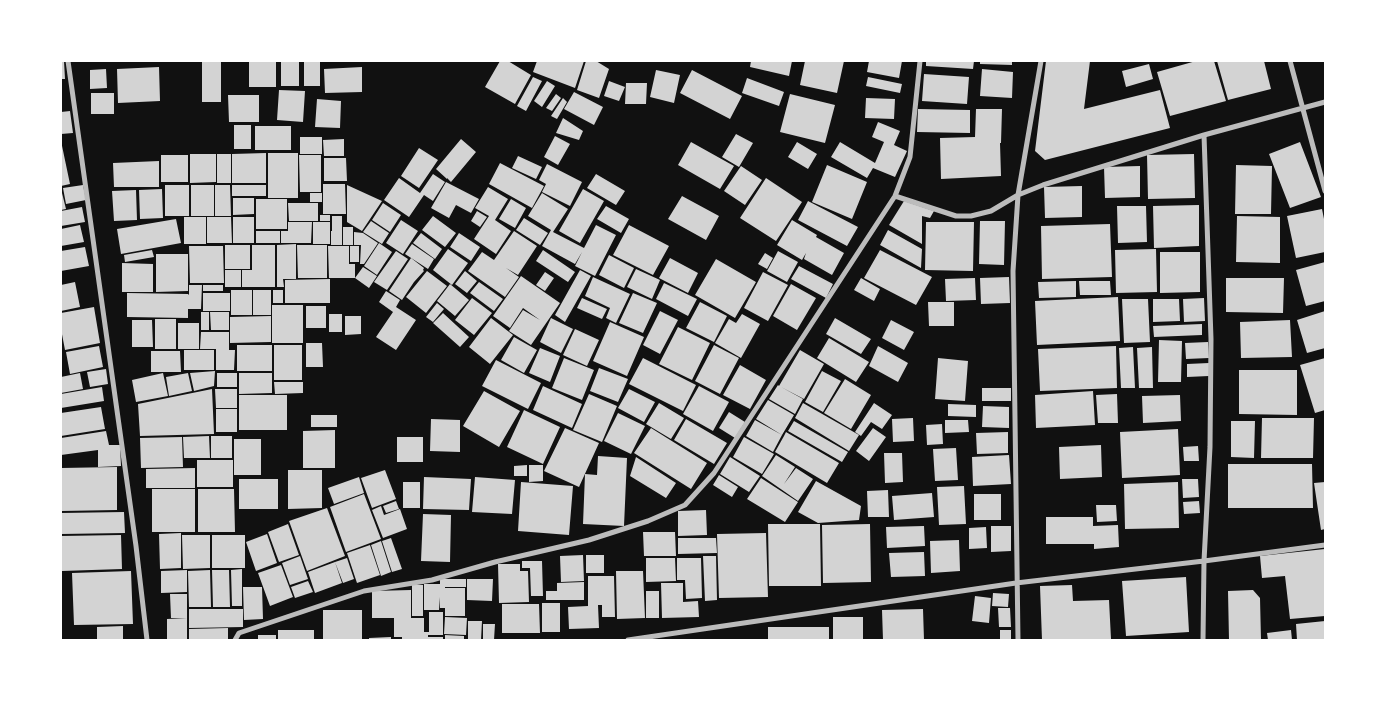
<!DOCTYPE html>
<style>
body{margin:0}
#map{position:relative;width:1386px;height:701px;overflow:hidden;background:#111;font-family:"Archivo Narrow",sans-serif}
canvas{display:block}
.frame{position:absolute;inset:0;border:62px solid #fff;pointer-events:none}
</style>
<div id="map">
<canvas width="1386" height="701"></canvas>
<div class="frame"></div>
</div>
<script>
const g = document.querySelector('canvas').getContext('2d');
g.lineJoin = 'round';
function fillPath(path, color) { g.fillStyle = color; g.fill(path, 'evenodd'); }
const poly = rows => new Path2D(rows.map(r => 'M' + r).join(''));
function strokePath(path, color, width, dash) { g.strokeStyle = color; g.lineWidth = width; g.lineCap = dash ? 'butt' : 'round'; g.setLineDash(dash || []); g.stroke(path); }
const building = poly([
 [61,61,64,61,65,79,61,79],
 [249,61,276,61,276,87,249,87],
 [299,61,299,86,281,86,281,62],
 [500,61,508,61,531,75,515,104,485,87],
 [537,61,584,61,575,88,533,72],
 [586,61,596,61,609,69,599,98,577,90],
 [751,61,792,61,789,76,750,67],
 [805,61,844,61,837,93,800,85],
 [869,61,902,61,899,78,867,72],
 [926,61,974,61,973,69,926,66],
 [980,61,1012,61,1012,65,980,64],
 [1046,61,1090,61,1084,109,1160,90,1170,128,1045,160,1035,151],
 [1196,61,1214,61,1226,101,1170,116,1157,72],
 [1217,61,1264,61,1271,89,1228,100],
 [202,62,221,62,221,102,202,102],
 [304,62,320,62,320,86,304,86],
 [1149,64,1153,79,1126,87,1122,71],
 [159,67,160,101,118,103,117,69],
 [362,67,362,92,325,93,324,69],
 [106,69,107,88,90,89,90,70],
 [982,69,1013,72,1012,98,980,96],
 [656,70,680,75,674,103,650,97],
 [692,70,742,96,730,119,680,93],
 [924,74,969,77,967,104,922,101],
 [533,77,542,81,526,111,517,106],
 [868,77,902,84,900,93,866,86],
 [747,78,784,92,779,106,742,93],
 [547,81,555,86,542,107,534,101],
 [609,81,625,87,619,101,604,96],
 [626,83,647,83,646,104,625,104],
 [279,90,305,91,303,122,277,120],
 [574,92,603,107,594,125,564,109],
 [91,93,114,93,114,114,91,114],
 [556,94,561,98,552,111,546,108],
 [790,94,835,105,825,143,780,132],
 [228,95,259,95,259,122,229,122],
 [563,98,567,102,557,119,551,116],
 [866,98,895,99,894,119,865,118],
 [317,99,341,101,340,128,315,127],
 [918,109,970,110,970,133,917,132],
 [976,109,1002,109,1001,143,1000,143,1001,176,941,179,940,138,975,137],
 [70,111,73,133,61,134,61,112],
 [563,118,583,131,579,140,556,133],
 [878,122,900,131,894,145,907,151,895,177,873,168,867,178,831,157,840,142,875,163,884,142,872,137],
 [234,125,251,125,251,149,234,149],
 [255,126,291,126,291,150,255,150],
 [736,134,753,143,739,167,722,157],
 [555,136,570,144,558,165,544,157],
 [300,137,322,137,322,154,300,154],
 [344,139,344,156,324,156,323,140],
 [461,139,476,152,451,182,448,179,448,178,447,179,436,169],
 [61,141,70,184,61,186],
 [691,142,734,166,720,189,678,165],
 [797,142,817,154,808,169,788,157],
 [1300,142,1321,197,1290,208,1269,154],
 [419,148,438,160,419,188,401,176],
 [266,153,266,183,232,183,232,154],
 [268,153,298,153,298,198,268,198],
 [190,154,216,154,216,182,190,183],
 [217,154,231,154,231,183,217,183],
 [1194,154,1195,198,1148,199,1147,155],
 [161,155,188,155,188,182,161,182],
 [299,155,321,155,321,192,300,192],
 [518,156,542,167,536,179,512,168],
 [324,158,346,158,347,181,324,181],
 [159,161,159,187,114,187,113,163],
 [500,163,544,186,532,208,489,184],
 [547,164,582,182,570,206,542,192,546,184,539,180],
 [827,165,867,182,852,219,812,202],
 [1236,165,1272,166,1271,214,1235,214],
 [741,166,762,180,745,205,724,191],
 [1140,166,1140,197,1105,198,1104,167],
 [433,174,445,182,433,201,424,195,409,217,384,200,399,178,420,193],
 [596,174,625,191,616,205,587,188],
 [766,178,802,202,776,241,740,218],
 [446,182,479,199,471,213,456,205,449,218,431,208],
 [323,184,345,184,346,214,323,214],
 [83,185,86,200,66,204,63,188],
 [165,185,189,185,189,216,165,216],
 [191,185,214,185,214,216,191,216],
 [215,185,230,185,231,216,215,216],
 [232,185,266,185,266,196,232,196],
 [347,185,382,201,362,231,347,222],
 [1082,186,1082,217,1045,218,1044,187],
 [488,187,508,199,495,220,511,231,496,254,474,239,489,216,475,208],
 [61,189,66,209,61,210],
 [162,189,163,218,140,219,139,190],
 [583,189,604,201,580,243,559,231],
 [136,190,137,220,114,221,112,191],
 [310,193,322,193,322,202,310,202],
 [542,193,568,209,553,232,584,248,596,225,616,235,595,276,575,266,582,252,575,264,542,246,551,230,528,216],
 [682,196,719,216,706,240,668,219],
 [233,198,254,198,254,214,233,215],
 [256,199,287,199,287,229,256,229],
 [511,199,526,208,515,228,499,219],
 [808,201,858,227,847,246,798,220],
 [904,201,934,211,930,218,922,216,922,244,889,225],
 [288,203,318,203,318,221,289,221],
 [383,203,401,215,390,232,372,220],
 [1199,205,1199,246,1154,248,1153,206],
 [606,206,629,219,621,233,597,219],
 [1117,206,1146,206,1147,242,1118,243],
 [82,207,85,222,61,226,61,211],
 [1322,209,1325,224,1325,252,1296,258,1287,216],
 [477,211,487,217,480,227,471,221],
 [320,215,330,215,330,221,320,221],
 [332,216,342,216,342,231,332,231],
 [433,216,456,233,445,247,422,230],
 [1237,216,1280,217,1280,263,1236,262],
 [184,217,206,217,206,244,184,244],
 [207,217,231,217,232,243,207,243],
 [233,217,254,217,254,243,233,243],
 [524,218,548,233,540,245,516,230],
 [176,219,181,243,121,254,117,229],
 [401,220,418,231,403,254,386,243],
 [792,220,817,235,816,237,844,253,832,275,804,259,806,253,802,260,777,245],
 [371,221,389,233,382,244,363,232],
 [980,221,1005,221,1004,265,979,264],
 [288,222,312,222,311,243,281,243,281,231,288,231],
 [313,222,330,222,330,244,313,244],
 [926,222,974,222,973,271,925,270],
 [1110,224,1112,277,1042,279,1041,226],
 [80,225,84,242,61,246,61,229],
 [629,225,669,246,653,275,613,255],
 [343,227,353,227,353,245,343,245],
 [888,230,922,249,921,268,880,245],
 [256,231,280,231,280,243,256,243],
 [331,231,342,231,342,245,331,245],
 [514,231,537,246,518,275,506,268,519,277,505,297,468,271,482,252,494,260],
 [354,232,363,233,378,243,364,264,360,264,361,245,354,245],
 [421,233,442,249,435,259,413,243],
 [459,233,480,247,471,261,450,247],
 [379,243,392,252,377,275,364,266],
 [296,244,296,279,283,279,284,287,277,287,277,245],
 [412,244,434,259,428,269,405,254],
 [225,245,250,245,250,269,225,269],
 [252,245,275,245,275,287,242,287,242,270,252,270],
 [297,245,327,245,327,278,298,278],
 [189,246,223,246,224,283,190,283],
 [328,246,349,246,349,264,355,264,355,278,329,278],
 [350,246,359,246,359,262,350,262],
 [85,247,89,266,61,271,61,251],
 [448,249,468,263,452,285,433,270],
 [1156,249,1157,292,1116,293,1115,250],
 [152,250,154,257,125,262,124,255],
 [543,250,575,272,568,282,536,261],
 [880,250,932,277,916,305,864,278],
 [396,251,408,259,387,290,374,282],
 [778,251,798,262,787,282,767,271],
 [1160,252,1200,252,1200,292,1160,293],
 [765,253,773,258,767,269,758,264],
 [156,254,188,254,188,291,156,292],
 [609,255,634,268,624,288,599,275],
 [411,258,424,268,423,270,424,271,414,282,402,300,389,291],
 [670,258,698,273,688,293,659,278],
 [716,259,756,282,735,318,695,295],
 [1325,262,1325,301,1306,306,1296,270],
 [122,263,153,264,153,292,122,292],
 [799,266,833,284,826,298,791,279],
 [363,267,377,276,369,288,355,278],
 [636,269,660,280,652,299,627,287],
 [225,270,241,270,241,287,225,287],
 [580,270,591,276,565,322,555,315],
 [427,271,447,286,426,313,406,297],
 [465,271,477,281,467,293,455,284],
 [545,272,554,278,545,291,536,285],
 [763,272,788,285,768,321,744,308],
 [521,276,560,303,531,345,509,331,523,310,540,320,523,308,510,328,493,316],
 [593,277,630,294,616,323,606,318,610,308,585,296],
 [1009,277,1010,303,981,304,980,278],
 [861,278,880,289,874,301,854,290],
 [975,278,976,300,946,301,945,279],
 [1226,278,1284,278,1283,313,1226,312],
 [330,279,330,303,285,303,285,280],
 [1076,281,1076,297,1039,298,1038,282],
 [1079,281,1110,281,1111,295,1080,295],
 [75,282,80,307,61,311,61,285],
 [479,282,503,299,494,311,470,293],
 [664,283,697,299,688,316,656,299],
 [450,284,469,300,455,316,437,301],
 [791,284,816,298,797,330,773,316],
 [189,285,202,285,201,309,188,309,188,318,127,317,127,293,188,294,189,295],
 [203,285,223,285,223,291,203,291],
 [231,290,252,290,252,315,231,315],
 [253,290,271,290,271,315,253,315],
 [273,290,283,290,283,303,273,303],
 [386,291,400,300,396,307,416,320,396,350,376,337,393,312,379,302],
 [203,293,230,293,230,311,203,311],
 [633,293,657,303,643,333,619,323],
 [1118,297,1120,341,1037,345,1035,301],
 [472,298,492,313,474,335,455,320],
 [582,298,607,309,602,319,577,308],
 [1204,298,1205,321,1184,322,1183,299],
 [1122,299,1148,299,1150,342,1124,343],
 [1153,299,1179,299,1180,321,1153,322],
 [700,302,727,316,714,342,686,328],
 [928,302,954,302,954,326,929,326],
 [437,303,444,309,433,322,426,317],
 [272,305,303,305,303,343,272,343],
 [306,306,326,306,326,328,306,328],
 [94,307,100,343,65,350,61,329,61,313],
 [660,311,678,320,660,354,643,345],
 [1325,311,1325,348,1307,353,1297,320],
 [201,312,209,312,209,330,201,330],
 [210,312,229,312,229,330,211,330],
 [443,313,469,337,460,347,433,323],
 [329,314,342,314,342,332,329,332],
 [742,314,760,324,741,358,715,343,729,319,736,323],
 [271,316,271,342,230,343,230,317],
 [345,316,361,316,361,334,345,335],
 [491,318,513,335,490,364,469,347],
 [551,318,573,329,561,353,540,342],
 [835,318,871,339,861,354,826,334],
 [155,319,176,319,176,349,155,349],
 [132,320,152,320,153,347,132,347],
 [891,320,914,332,904,350,882,338],
 [1290,320,1292,357,1241,358,1240,322],
 [610,322,644,337,627,376,593,361],
 [178,323,199,323,199,349,178,349],
 [1202,324,1202,335,1154,337,1153,326],
 [678,327,710,343,692,380,659,364],
 [575,329,599,340,587,366,563,355],
 [201,332,229,332,229,350,235,350,234,370,216,370,216,349,200,349],
 [514,337,537,350,524,373,501,360],
 [829,338,869,362,856,382,817,358],
 [1159,340,1182,341,1181,382,1158,382],
 [1208,342,1209,358,1186,359,1185,343],
 [306,343,322,343,323,367,306,367],
 [237,345,272,345,272,371,237,371],
 [274,345,302,345,302,380,274,380],
 [714,345,739,358,720,394,695,381],
 [99,346,103,367,70,374,66,352],
 [878,346,908,363,898,382,869,366],
 [1116,346,1117,388,1040,391,1038,349],
 [1133,347,1135,388,1121,388,1119,348],
 [1152,347,1153,388,1139,388,1137,348],
 [540,348,560,356,550,382,529,373],
 [184,350,214,350,214,370,184,370],
 [800,350,824,364,804,399,781,387,803,399,795,414,769,399,778,385,779,386],
 [151,351,180,351,181,372,151,372],
 [564,358,594,370,582,400,552,388],
 [643,358,696,385,683,411,629,384],
 [938,358,968,361,965,401,935,399],
 [1325,358,1325,410,1315,413,1300,365],
 [496,360,541,383,528,409,482,386],
 [1209,363,1209,376,1187,377,1187,364],
 [740,365,766,380,750,409,723,395],
 [599,368,628,379,618,402,590,391],
 [106,369,108,384,90,387,87,372],
 [1239,370,1297,370,1297,415,1239,414],
 [215,371,214,386,194,391,190,373],
 [822,371,841,381,823,412,805,402],
 [80,373,83,389,61,393,61,377],
 [163,373,168,396,136,402,132,380],
 [188,373,192,391,169,396,166,377],
 [217,373,237,373,237,387,217,387],
 [239,373,272,373,272,393,239,394],
 [845,379,871,395,851,429,824,413],
 [274,382,303,382,303,393,275,394],
 [543,386,582,404,572,428,533,410],
 [699,386,729,402,713,431,683,414],
 [102,387,104,401,61,408,61,394],
 [982,388,1011,388,1011,401,982,401],
 [212,389,214,434,140,436,138,404],
 [215,389,237,389,237,408,216,408],
 [629,389,655,402,644,422,618,408],
 [484,391,520,411,499,447,463,426],
 [1093,391,1095,425,1036,428,1035,395],
 [589,394,617,406,602,442,573,430],
 [1117,394,1118,423,1098,423,1096,395],
 [239,395,287,395,287,430,239,430],
 [1180,395,1181,421,1143,423,1142,396],
 [768,400,794,415,782,435,756,419],
 [659,403,684,418,671,439,646,424],
 [803,403,859,435,849,451,795,418],
 [874,403,892,415,882,429,871,422,861,436,855,432],
 [948,404,976,405,976,417,948,416],
 [983,406,1009,407,1009,428,982,427],
 [101,407,105,429,61,436,61,413],
 [216,409,237,409,237,432,216,432],
 [524,410,560,427,543,464,507,447],
 [729,412,745,422,735,438,719,428],
 [618,413,645,426,631,454,604,441],
 [311,415,337,415,337,427,311,427],
 [913,418,914,441,893,442,892,419],
 [1262,418,1314,418,1313,458,1261,458],
 [431,419,460,420,460,452,430,451],
 [686,419,727,443,714,464,674,440],
 [755,420,782,435,773,452,746,436],
 [945,420,968,420,969,432,945,433],
 [794,421,848,452,842,462,788,431],
 [1231,421,1255,421,1254,458,1231,457],
 [942,424,943,444,927,445,926,425],
 [565,428,599,443,579,487,544,471],
 [651,428,707,463,691,489,634,453],
 [873,428,886,437,869,461,856,451],
 [1178,429,1180,475,1122,478,1120,432],
 [335,430,335,468,303,468,303,431],
 [106,431,109,445,120,445,121,466,98,467,98,450,61,455,61,438],
 [786,432,839,463,827,483,775,452,784,436,786,438,784,436],
 [1008,432,1008,453,977,454,976,433],
 [209,436,210,458,184,458,183,437],
 [211,436,232,436,232,458,211,458],
 [182,437,183,467,141,468,140,438],
 [397,437,423,437,423,462,397,462],
 [744,437,774,454,762,474,733,457],
 [234,439,261,439,261,475,234,475],
 [1101,445,1102,477,1060,479,1059,447],
 [1198,446,1199,461,1184,461,1183,447],
 [956,448,958,480,935,481,933,449],
 [884,453,902,453,903,482,885,483],
 [776,455,795,467,784,484,796,468,813,479,798,501,762,476],
 [1009,455,1011,484,973,486,972,457],
 [598,456,627,458,624,526,583,524,585,474,597,475],
 [636,457,676,483,666,498,630,476],
 [730,457,760,476,749,492,720,474],
 [197,460,233,460,233,487,197,487],
 [1228,464,1312,464,1313,508,1228,508],
 [527,465,527,476,514,476,514,466],
 [529,465,543,465,543,481,529,482],
 [117,467,117,510,61,511,61,468],
 [195,468,195,488,146,488,146,469],
 [288,470,322,470,322,508,288,509],
 [385,470,396,499,372,508,361,478],
 [719,475,738,487,732,497,713,485],
 [359,477,364,493,334,504,328,488],
 [424,477,471,479,469,510,423,509],
 [475,477,515,480,512,514,472,512],
 [761,478,798,502,785,522,747,499],
 [239,479,278,479,278,509,239,509],
 [1182,479,1198,479,1199,497,1183,498],
 [816,481,861,506,859,520,818,523,798,512],
 [403,482,420,482,420,508,403,508],
 [521,482,573,486,569,535,518,531],
 [1178,482,1179,528,1125,529,1124,484],
 [1325,482,1325,529,1321,530,1314,483],
 [964,486,966,524,939,525,937,487],
 [152,489,195,489,195,532,152,532],
 [198,489,234,489,235,532,198,532],
 [888,490,889,517,868,517,867,491],
 [932,493,934,517,894,520,892,496],
 [364,494,381,539,346,552,330,507],
 [974,494,1001,494,1001,520,974,520],
 [396,501,399,509,386,513,383,506],
 [1199,501,1200,513,1184,514,1183,502],
 [1096,505,1116,505,1117,521,1097,522],
 [381,506,384,515,400,509,407,529,383,538,372,510],
 [327,508,345,556,307,571,289,521],
 [706,510,707,535,678,536,678,511],
 [124,512,125,533,61,534,61,513],
 [423,514,451,515,450,562,421,561],
 [1046,517,1093,517,1093,526,1118,525,1119,547,1094,549,1094,544,1046,544],
 [288,524,299,555,279,562,268,532],
 [768,524,820,524,821,586,769,586],
 [870,524,871,582,823,583,822,525],
 [924,526,925,546,887,548,886,527],
 [991,526,1011,526,1011,551,991,552],
 [986,527,987,548,969,549,969,528],
 [643,532,675,532,676,556,644,556],
 [181,533,181,568,160,569,159,534],
 [766,533,768,597,719,598,717,534],
 [267,534,277,563,256,571,246,542],
 [121,535,122,569,62,571,61,536],
 [182,535,210,535,210,568,183,569],
 [212,535,245,535,245,568,212,568],
 [391,538,402,569,392,572,382,541],
 [678,538,716,538,717,553,678,554],
 [959,540,960,571,931,573,930,541],
 [381,541,391,572,381,576,371,545],
 [370,545,380,575,357,583,347,553],
 [1325,549,1325,616,1290,619,1285,576,1262,578,1260,556],
 [924,552,925,576,891,577,889,553],
 [583,555,584,581,561,582,560,556],
 [586,555,604,555,604,573,586,573],
 [300,556,308,579,290,585,282,563],
 [703,556,716,556,717,600,705,601],
 [347,558,354,579,343,583,335,562],
 [646,558,675,558,676,581,646,582],
 [677,558,701,558,702,598,686,599,685,580,677,580],
 [522,561,542,561,543,596,531,596,530,568,522,568],
 [335,562,342,583,315,593,308,572],
 [498,564,520,564,520,571,528,571,529,602,499,603],
 [281,565,293,597,270,606,258,573],
 [242,569,242,606,232,606,231,570],
 [187,570,187,592,161,593,161,571],
 [210,570,211,607,189,607,188,571],
 [212,570,229,570,230,607,213,607],
 [131,571,133,624,74,625,72,573],
 [616,571,643,571,645,618,617,619],
 [588,576,614,576,615,617,602,617,602,605,598,605,599,628,569,629,568,607,588,606],
 [1186,577,1189,632,1126,636,1122,581],
 [440,579,466,579,466,587,445,587,445,595,445,588,465,588,465,616,445,616,445,608,440,608,440,597,439,610,424,610,424,584,440,584],
 [467,579,493,579,492,601,467,600],
 [308,581,313,592,295,598,291,587],
 [584,582,584,600,546,600,546,591,557,591,557,583],
 [661,583,683,583,683,602,698,601,699,617,662,618],
 [412,585,423,585,423,616,412,616],
 [1072,585,1073,601,1109,600,1111,639,1042,640,1040,586],
 [243,587,262,587,263,619,244,620],
 [411,590,411,618,424,618,424,632,429,632,429,612,443,612,443,635,428,635,428,637,443,637,443,640,402,640,402,637,394,637,394,618,372,618,372,591],
 [1253,590,1260,598,1261,640,1229,640,1228,591],
 [646,591,659,591,659,618,646,618],
 [993,593,1009,594,1008,607,992,606],
 [170,594,187,594,187,618,171,618],
 [975,596,991,598,989,623,972,621],
 [542,603,560,603,560,632,542,632],
 [502,604,539,604,540,633,502,633],
 [998,608,1010,608,1011,627,999,627],
 [189,609,243,609,243,627,189,628],
 [923,609,924,640,883,640,882,610],
 [323,610,362,610,362,640,323,640],
 [445,617,467,618,466,635,444,634],
 [833,617,863,617,863,640,833,640],
 [187,618,187,640,167,640,167,619],
 [468,621,482,621,481,640,468,640],
 [1325,621,1325,640,1297,640,1296,624],
 [483,624,495,624,494,640,483,640],
 [123,626,123,640,97,640,97,627],
 [768,627,829,627,829,640,768,640],
 [228,628,228,640,189,640,189,629],
 [278,630,314,630,314,640,278,640],
 [1000,630,1011,630,1011,640,1000,640],
 [1291,630,1292,640,1268,640,1267,633],
 [258,635,276,635,276,640,258,640],
 [445,635,464,636,464,640,445,640],
 [391,637,391,640,369,640,369,638]
]);
const minor = poly([
 [68,61,136,546,147,640],
 [1290,61,1325,191],
 [895,196,956,216,971,216,991,211,1018,195,1043,185,1204,135,1325,102],
 [235,640,239,633,364,591,432,580,495,562,589,540,648,521,685,505,714,473,895,196,910,157,920,61],
 [628,640,1016,583,1204,561,1325,545],
 [1018,640,1013,271,1018,195,1041,61],
 [1203,640,1204,561,1210,447,1211,339,1204,135]
]);
fillPath(building, '#d3d3d3');
strokePath(minor, '#bcbcbc', 5);
</script>
